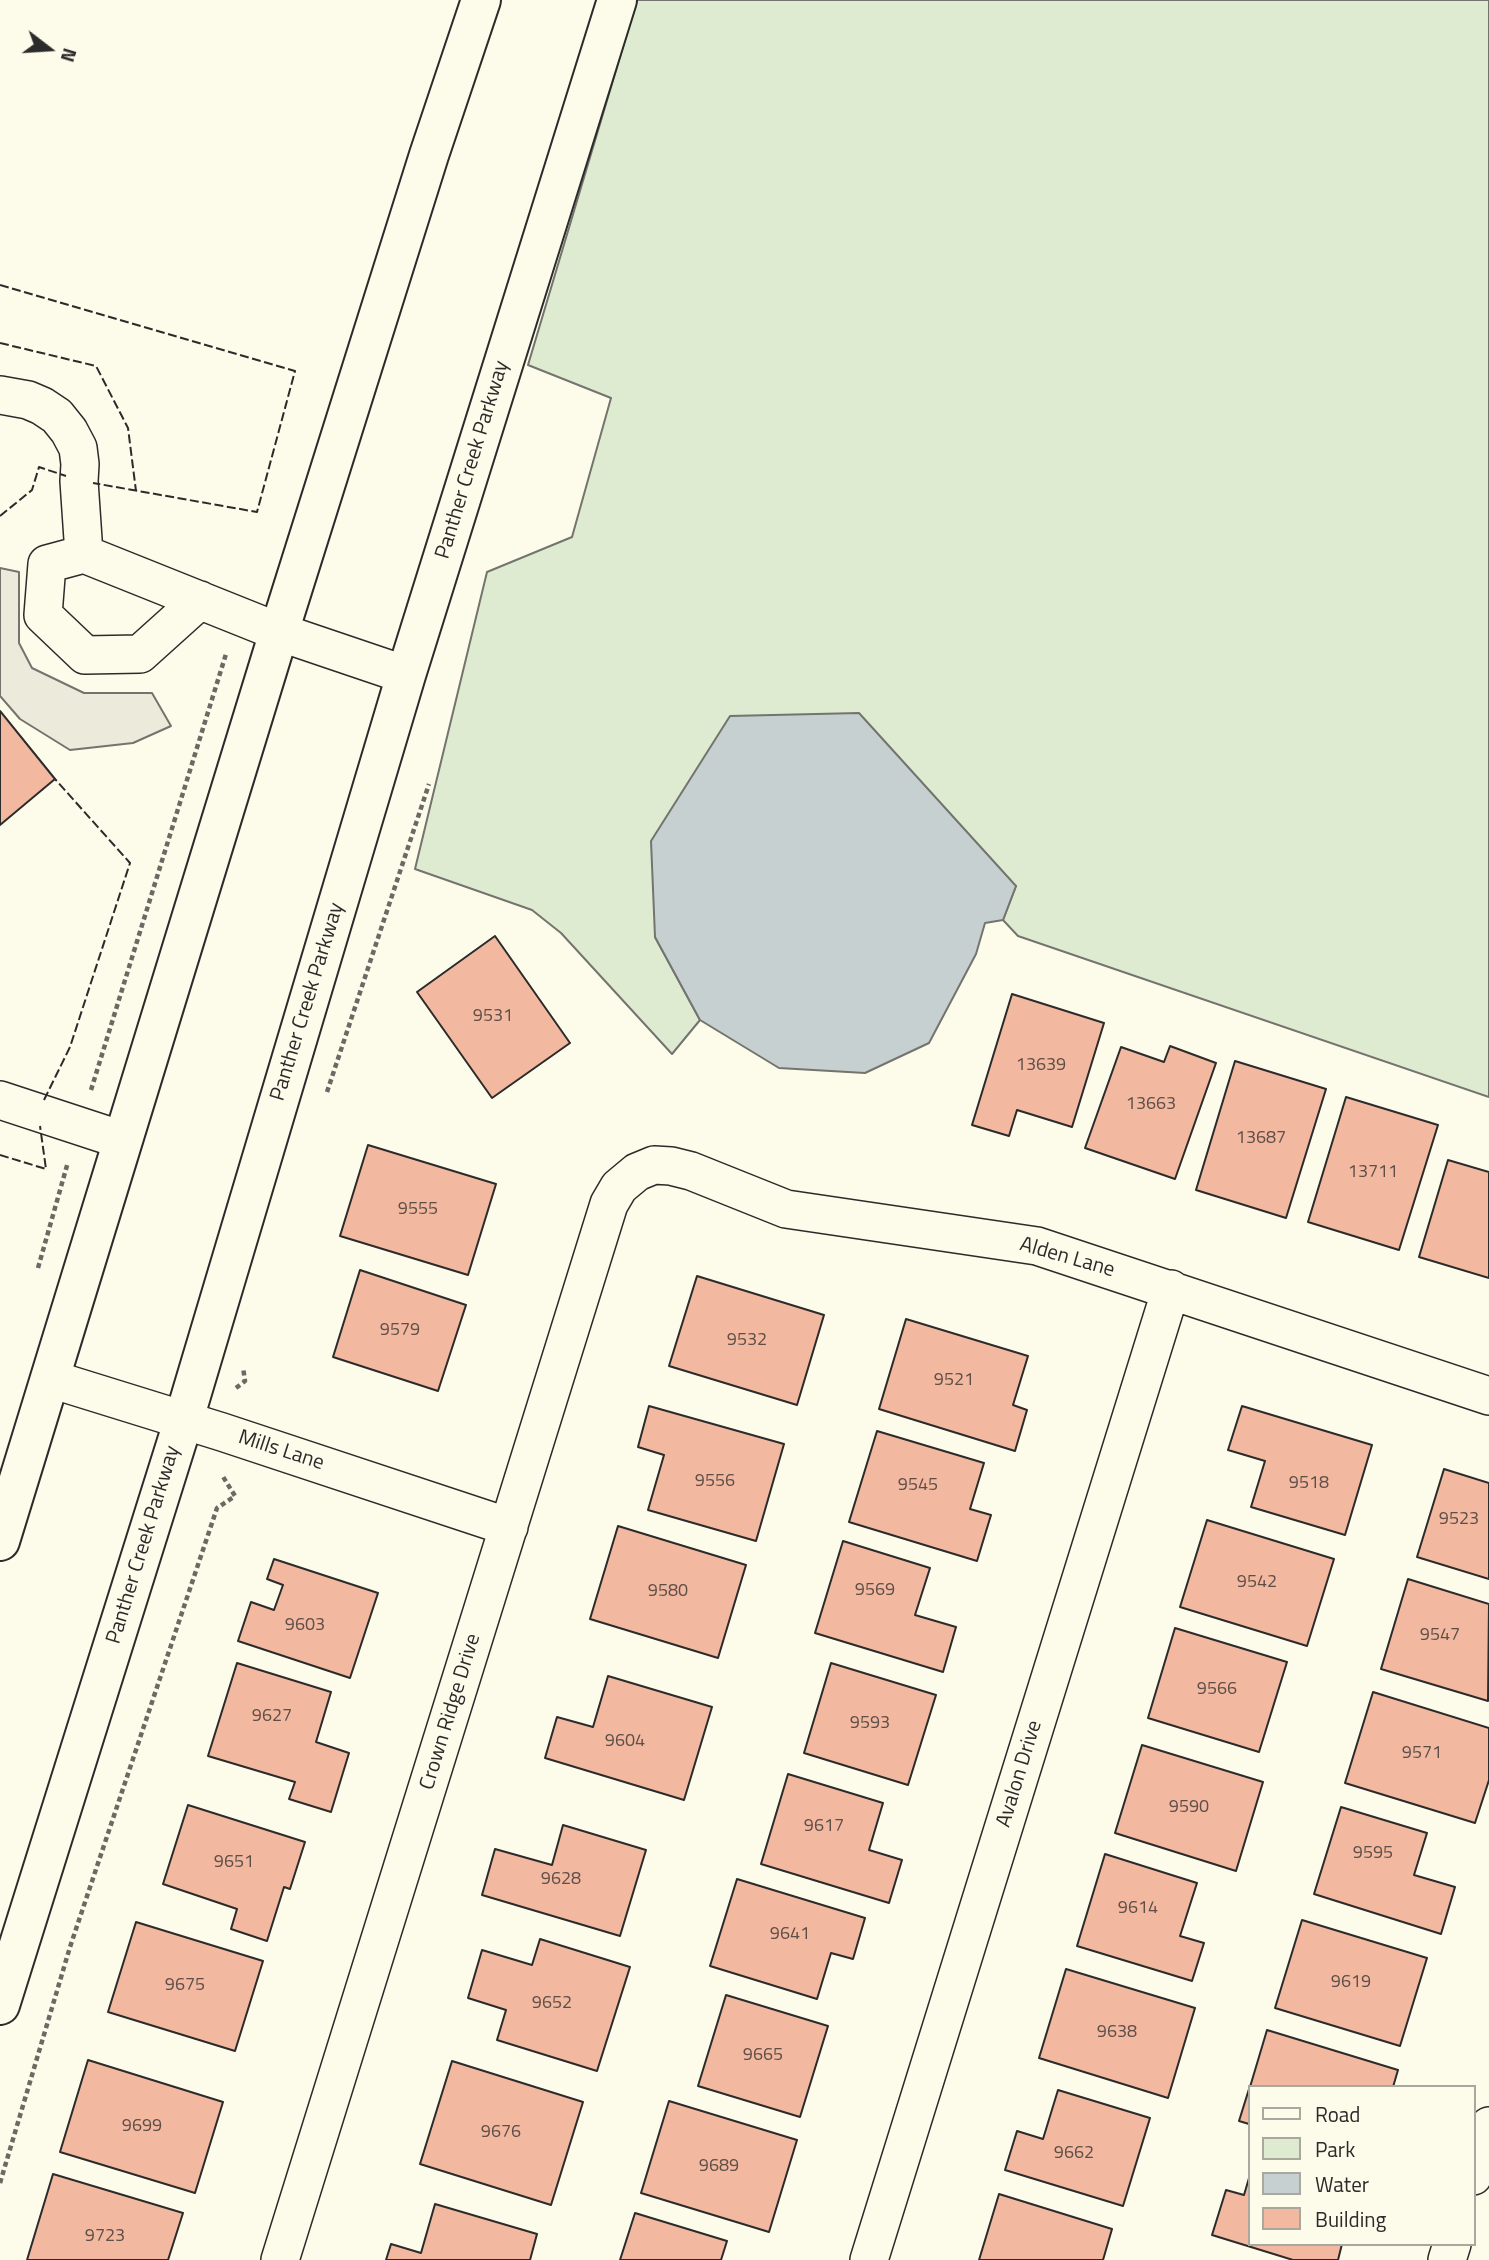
<!DOCTYPE html>
<style>
body{margin:0}
#map{position:relative;width:1489px;height:2260px;overflow:hidden;background:#fdfbea;font-family:"Titillium Web",sans-serif}
canvas{display:block}
.legend{position:absolute;left:1248px;top:2085px;width:228px;height:161px;box-sizing:border-box;background:#fdfbea;border:2px solid #a9a89e;margin:0;padding:9px 12px;list-style:none;font-size:21px;color:#2b2b2b}
.legend li{display:flex;align-items:center;gap:14px;height:35px}
.legend b{width:35px;border:2px solid #a9a89e}
.north{position:absolute;left:14px;top:14px;width:70px;height:70px;-webkit-text-stroke:5px #fdfbea;paint-order:stroke;rotate:107deg;font-size:19px;font-weight:700;line-height:28px;text-align:center;color:#2b2b2b}
.north::after{content:'';display:block;margin:auto;width:24px;height:32px;background:#2b2b2b;clip-path:polygon(50% 0,100% 100%,50% 72%,0 100%)}
</style>
<div id="map">
<canvas width="1489" height="2260"></canvas>
<ul class="legend">
<li><b style="height:9px;background:#fdfbea"></b>Road</li>
<li><b style="height:19px;background:#deebd1"></b>Park</li>
<li><b style="height:19px;background:#c7d0d0"></b>Water</li>
<li><b style="height:19px;background:#f2b8a0"></b>Building</li>
</ul>
<div class="north">N</div>
</div>
<script>
const g = document.querySelector('canvas').getContext('2d');
g.lineJoin = 'round';
function fillPath(path, color) { g.fillStyle = color; g.fill(path, 'evenodd'); }
const poly = rows => new Path2D(rows.map(r => 'M' + r).join(''));
function strokePath(path, color, width, dash) { g.strokeStyle = color; g.lineWidth = width; g.lineCap = dash ? 'butt' : 'round'; g.setLineDash(dash || []); g.stroke(path); }
function label(font, color, halo, rows, align = 'center') {
  g.font = font + ' "Titillium Web",sans-serif'; g.lineWidth = 5; g.setLineDash([]); g.textBaseline = 'middle'; g.strokeStyle = halo; g.fillStyle = color; for (const [text, x, y, turn = 0] of rows) {
    g.save(); g.translate(x, y); g.rotate((+turn || 0) * Math.PI / 180); g.textAlign = isNaN(turn) ? turn : align; if (halo) g.strokeText(text, 0, 0); g.fillText(text, 0, 0); g.restore();
  }
}
const green = poly([
 [637,0,1489,0,1489,1097,1018,936,1003,920,1016,886,655,937,700,1020,672,1054,561,933,532,910,415,869,487,572,572,537,611,398,528,365,637,0]
]);
const parking = poly([
 [0,568,19,572,19,643,32,668,84,693,152,693,171,726,133,743,70,750,20,719,0,696,0,568]
]);
const water = poly([
 [859,713,1016,886,1003,920,985,923,976,954,929,1043,865,1073,779,1068,700,1020,655,937,651,841,730,716,859,713]
]);
const building = poly([
 [0,711,55,779,0,825,0,711],
 [495,936,570,1043,492,1098,417,992,495,936],
 [1012,994,1104,1023,1072,1127,1017,1110,1009,1136,972,1125,1012,994],
 [1170,1046,1216,1063,1175,1179,1085,1148,1121,1047,1164,1062,1170,1046],
 [1235,1061,1326,1089,1286,1218,1196,1190,1235,1061],
 [1346,1097,1438,1125,1399,1250,1308,1222,1346,1097],
 [368,1145,496,1184,468,1275,340,1236,368,1145],
 [1448,1160,1489,1172,1489,1278,1419,1257,1448,1160],
 [360,1270,466,1305,438,1391,333,1357,360,1270],
 [697,1276,824,1315,797,1405,669,1366,697,1276],
 [906,1319,1028,1356,1013,1405,1027,1410,1015,1451,879,1409,906,1319],
 [649,1406,784,1444,756,1541,648,1510,664,1455,638,1447,649,1406],
 [1242,1406,1372,1445,1345,1535,1251,1507,1265,1461,1228,1450,1242,1406],
 [877,1431,984,1463,970,1509,991,1515,977,1561,849,1522,877,1431],
 [1444,1469,1489,1483,1489,1579,1417,1557,1444,1469],
 [1207,1520,1334,1559,1307,1646,1180,1607,1207,1520],
 [618,1526,746,1565,718,1658,590,1619,618,1526],
 [843,1541,930,1568,915,1615,956,1627,943,1672,815,1633,843,1541],
 [274,1559,378,1593,350,1678,238,1641,251,1602,274,1610,283,1585,267,1579,274,1559],
 [1408,1579,1489,1604,1488,1701,1381,1669,1408,1579],
 [1175,1628,1287,1662,1259,1752,1148,1718,1175,1628],
 [237,1663,331,1692,316,1742,349,1753,331,1812,289,1799,295,1782,208,1756,237,1663],
 [831,1663,936,1695,908,1785,804,1753,831,1663],
 [608,1676,712,1707,684,1800,545,1758,557,1717,593,1727,608,1676],
 [1373,1692,1489,1728,1489,1780,1475,1823,1345,1783,1373,1692],
 [1142,1745,1263,1782,1236,1871,1115,1833,1142,1745],
 [788,1774,883,1803,869,1850,902,1860,889,1903,761,1864,788,1774],
 [188,1805,305,1842,290,1889,284,1887,267,1941,231,1929,237,1909,163,1884,188,1805],
 [1341,1807,1427,1833,1414,1875,1455,1887,1441,1934,1314,1894,1341,1807],
 [563,1825,646,1850,620,1936,482,1895,495,1849,552,1865,563,1825],
 [1105,1854,1197,1883,1180,1936,1204,1943,1192,1981,1077,1946,1105,1854],
 [737,1879,865,1918,853,1959,831,1953,817,1999,710,1966,737,1879],
 [1302,1920,1427,1958,1400,2046,1275,2008,1302,1920],
 [136,1922,263,1961,235,2051,108,2012,136,1922],
 [540,1939,630,1967,597,2071,497,2040,506,2010,468,1998,482,1950,532,1965,540,1939],
 [1066,1969,1195,2008,1168,2098,1039,2058,1066,1969],
 [726,1995,828,2026,800,2117,698,2086,726,1995],
 [1267,2030,1398,2070,1393,2087,1250,2087,1267,2030],
 [88,2060,223,2102,195,2193,60,2152,88,2060],
 [452,2061,583,2102,551,2205,420,2164,452,2061],
 [1249,2089,1249,2124,1239,2121,1249,2089],
 [1058,2090,1150,2118,1123,2206,1005,2170,1017,2131,1043,2139,1058,2090],
 [669,2101,797,2140,769,2232,641,2193,669,2101],
 [53,2174,183,2213,168,2260,27,2260,53,2174],
 [1249,2178,1249,2244,1342,2244,1338,2260,1293,2260,1212,2235,1226,2190,1244,2195,1249,2178],
 [999,2194,1112,2229,1103,2260,979,2260,999,2194],
 [435,2204,537,2234,530,2260,386,2260,391,2244,421,2253,435,2204],
 [635,2213,727,2241,721,2260,620,2260,635,2213]
]);
const path = poly([
 [91,1090,226,654],
 [327,1092,429,784],
 [38,1268,68,1162],
 [236,1388,245,1381,243,1367],
 [0,2183,70,1947,217,1508,235,1496,222,1475]
]);
const street = poly([
 [0,395,28,400,42,406,57,416,69,431,78,448,80,464,79,481,84,554,279,632,406,675],
 [84,554,47,564,43,615,85,655,140,654,200,600],
 [0,1100,122,1140],
 [51,1379,222,1432,509,1527],
 [1473,2176,1489,2126],
 [280,2260,609,1204,619,1187,637,1172,654,1165,671,1166,691,1171,786,1209,1037,1246,1489,1396],
 [869,2260,1171,1289],
 [1447,2260,1452,2244]
]);
const secondary = poly([
 [0,1541,279,632,429,155,481,0],
 [0,2005,184,1419,406,675,617,0]
]);
const fence = poly([
 [0,285,295,371,257,512,93,483],
 [0,343,96,366,128,428,136,491],
 [0,516,32,490,39,467,66,476],
 [44,1100,70,1047,130,863,55,779],
 [0,1155,46,1169,40,1126]
]);
const numberNames = [
 ["9531",493,1017],
 ["13639",1041,1066],
 ["13663",1151,1105],
 ["13687",1261,1139],
 ["13711",1373,1173],
 ["9555",418,1210],
 ["9579",400,1331],
 ["9532",747,1341],
 ["9521",954,1381],
 ["9556",715,1482],
 ["9518",1309,1484],
 ["9545",918,1486],
 ["9523",1459,1520],
 ["9542",1257,1583],
 ["9569",875,1591],
 ["9580",668,1592],
 ["9603",305,1626],
 ["9547",1440,1636],
 ["9566",1217,1690],
 ["9627",272,1717],
 ["9593",870,1724],
 ["9604",625,1742],
 ["9571",1422,1754],
 ["9590",1189,1808],
 ["9617",824,1827],
 ["9595",1373,1854],
 ["9651",234,1863],
 ["9628",561,1880],
 ["9614",1138,1909],
 ["9641",790,1935],
 ["9619",1351,1983],
 ["9675",185,1986],
 ["9652",552,2004],
 ["9638",1117,2033],
 ["9665",763,2056],
 ["9699",142,2127],
 ["9676",501,2133],
 ["9662",1074,2154],
 ["9689",719,2167],
 ["9723",105,2237]
];
const streetNames = [
 ["Panther Creek Parkway",473,460,-73],
 ["Panther Creek Parkway",308,1002,-73],
 ["Alden Lane",1067,1258,16],
 ["Mills Lane",281,1451,18],
 ["Panther Creek Parkway",144,1545,-73],
 ["Crown Ridge Drive",451,1712,-73],
 ["Avalon Drive",1020,1774,-73]
];
fillPath(green, '#deebd1');
strokePath(green, '#74746e', 2);
fillPath(parking, '#eceadb');
strokePath(parking, '#74746e', 2);
fillPath(water, '#c7d0d0');
strokePath(water, '#74746e', 2);
fillPath(building, '#f2b8a0');
strokePath(building, '#2b2b2b', 2);
strokePath(street, '#2b2b2b', 40);
strokePath(secondary, '#2b2b2b', 42);
strokePath(path, '#6a6964', 4.5, [5, 3.5]);
strokePath(street, '#fdfbea', 37);
strokePath(secondary, '#fdfbea', 38);
strokePath(fence, '#2b2b2b', 2, [9, 3.5]);
label('18px', '#5d4e48', null, numberNames);
label('21px', '#2b2b2b', '#fdfbea', streetNames);
</script>
